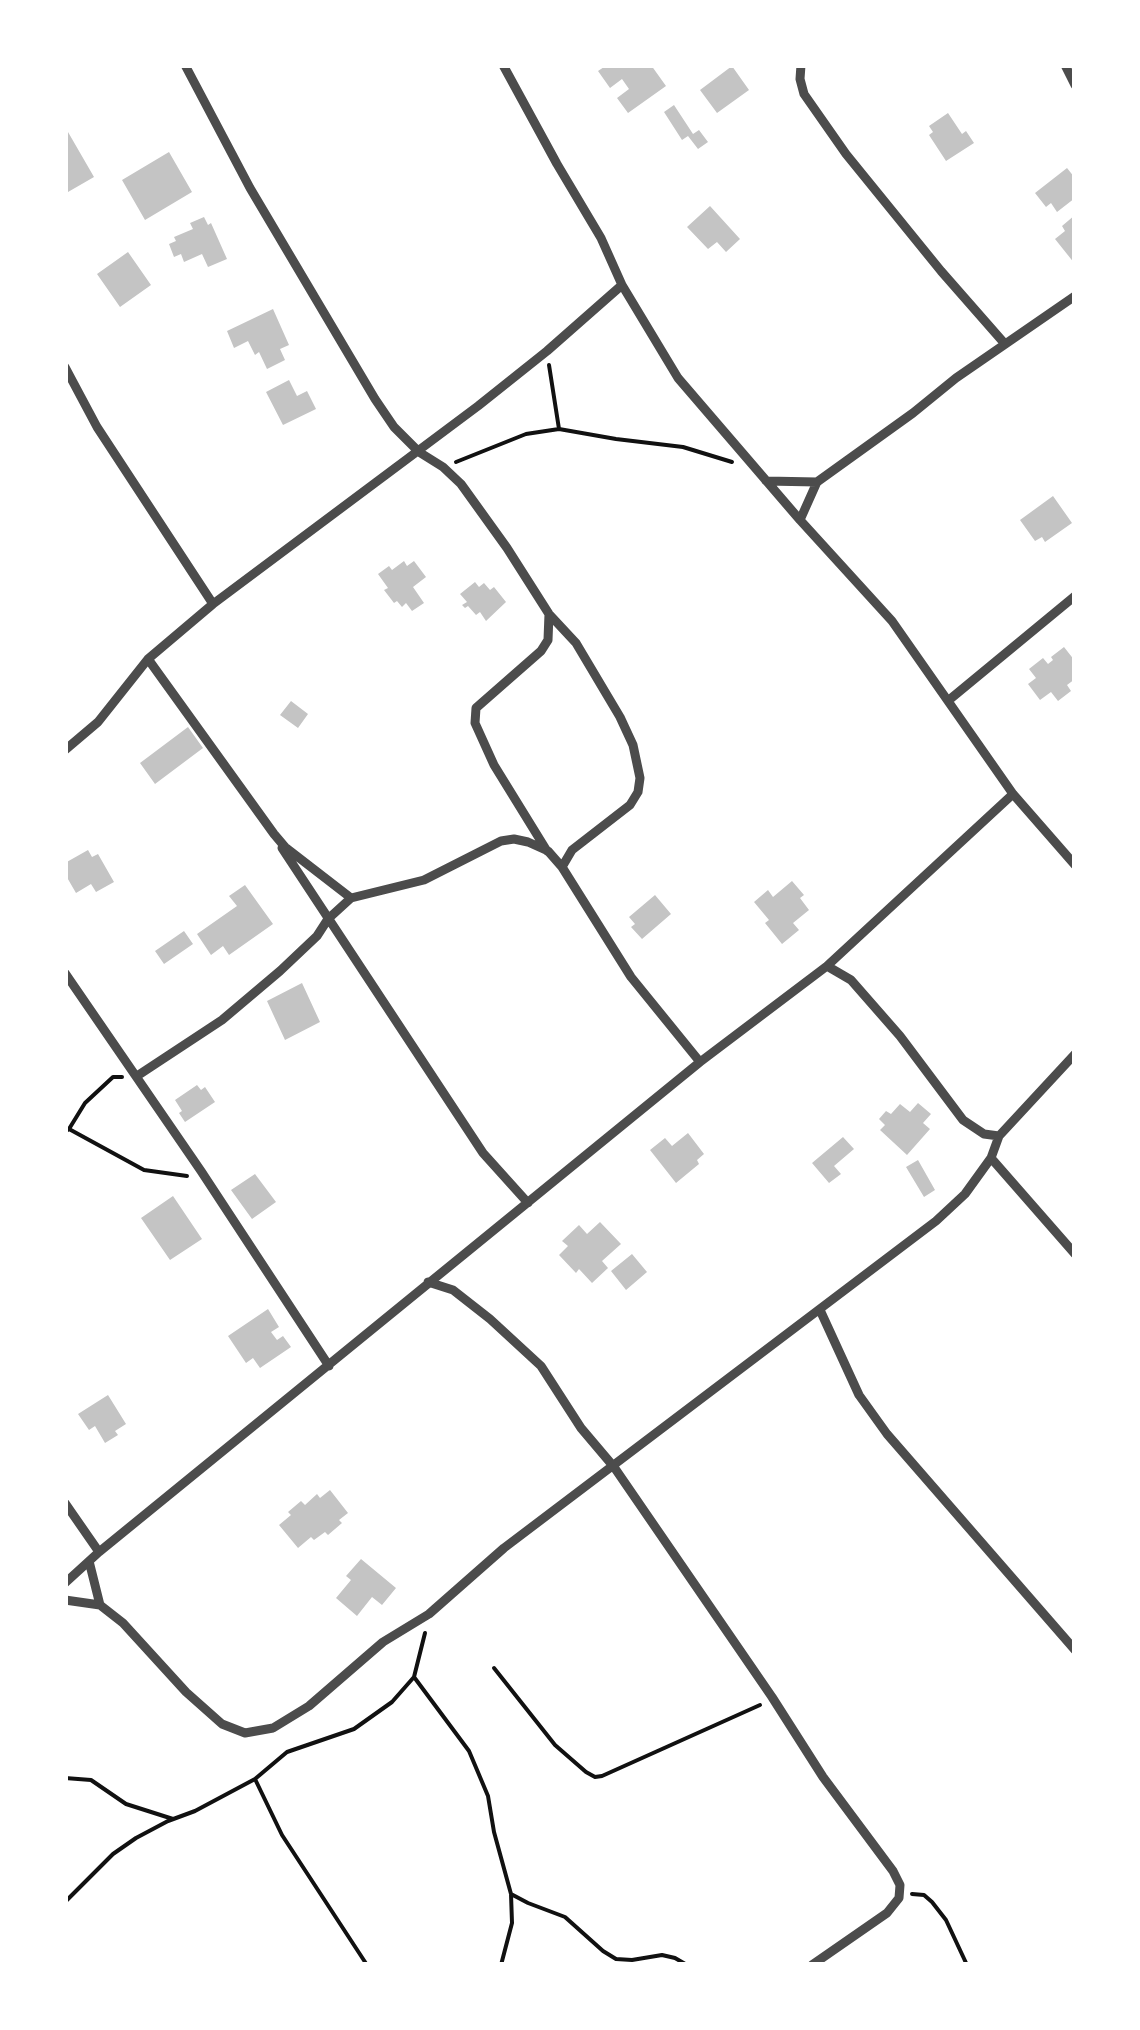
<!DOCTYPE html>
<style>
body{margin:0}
#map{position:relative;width:1140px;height:2030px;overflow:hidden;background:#fff;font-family:Manrope,sans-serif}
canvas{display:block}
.frame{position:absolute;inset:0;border:68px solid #fff;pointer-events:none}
</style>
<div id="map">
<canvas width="1140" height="2030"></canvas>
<div class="frame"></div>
</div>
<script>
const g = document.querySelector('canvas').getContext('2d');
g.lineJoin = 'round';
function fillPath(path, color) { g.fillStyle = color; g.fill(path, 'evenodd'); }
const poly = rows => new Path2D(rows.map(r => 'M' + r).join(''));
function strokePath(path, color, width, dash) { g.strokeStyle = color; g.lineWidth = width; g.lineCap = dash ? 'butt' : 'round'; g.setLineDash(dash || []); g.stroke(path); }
const building = poly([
 [607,65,651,65,666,86,628,113,617,98,629,89,622,79,610,88,598,71],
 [732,66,749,90,717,113,700,90],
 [674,105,693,134,699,130,708,142,698,149,688,136,682,140,664,112],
 [948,113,962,134,966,131,974,143,946,161,929,135,933,132,929,126],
 [68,132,94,177,68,192,65,186,65,134],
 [169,152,192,192,145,220,122,180],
 [1067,168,1075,178,1075,198,1057,212,1051,203,1046,207,1035,193],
 [710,206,740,239,726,252,717,242,708,249,687,227],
 [1075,215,1075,264,1055,239,1065,231,1062,226],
 [204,217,208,225,211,223,227,259,208,267,202,254,184,262,181,254,174,257,169,244,176,241,174,237,193,229,190,223],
 [128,252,151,285,120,307,97,274],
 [273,309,289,345,280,349,285,360,267,369,259,352,255,355,248,341,234,348,227,331],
 [289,380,297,396,307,391,316,409,283,425,266,392],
 [1053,496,1072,523,1045,542,1042,537,1035,541,1020,520],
 [404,561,407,566,414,561,426,577,413,587,424,603,412,611,406,603,402,607,397,601,394,603,384,590,388,588,378,574,389,566,392,570],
 [475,582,479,587,484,583,490,590,494,587,506,602,486,621,480,612,476,615,468,606,465,608,462,605,467,602,460,594],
 [1064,647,1075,661,1075,679,1067,685,1071,691,1058,701,1051,692,1040,700,1028,684,1036,678,1029,669,1043,658,1048,664,1053,660,1051,657],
 [291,701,308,714,298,728,280,715],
 [188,727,203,748,155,784,140,763],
 [88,850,92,857,98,854,114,882,96,892,91,884,76,893,65,874,65,863],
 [792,881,804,895,800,898,809,910,793,923,799,930,782,944,765,923,769,920,754,902,768,890,773,897],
 [245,885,273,924,229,955,223,946,211,955,197,934,237,906,229,896],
 [655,895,671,914,642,939,631,927,635,924,629,917],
 [184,931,193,944,164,964,155,951],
 [302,983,320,1022,285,1040,267,1001],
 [197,1085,201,1090,205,1087,215,1102,185,1122,179,1113,182,1111,175,1100],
 [918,1103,931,1114,923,1123,930,1129,907,1155,880,1130,885,1125,879,1119,886,1111,891,1114,900,1104,910,1112],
 [688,1133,704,1154,697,1160,699,1164,676,1183,650,1150,665,1138,672,1146],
 [843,1137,854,1149,834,1166,841,1174,829,1183,812,1163],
 [918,1160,935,1190,924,1197,906,1167],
 [255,1174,276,1202,252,1219,231,1190],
 [173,1196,202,1239,170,1260,141,1218],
 [600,1222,621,1244,602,1261,608,1268,592,1283,579,1269,576,1273,559,1255,568,1246,562,1241,579,1225,587,1234],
 [632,1254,647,1272,626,1290,611,1271],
 [268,1309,279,1327,271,1332,277,1340,283,1336,291,1347,260,1368,253,1358,246,1363,228,1336],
 [108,1395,126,1424,115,1431,118,1435,105,1443,95,1426,89,1430,78,1414],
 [330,1490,348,1513,339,1520,342,1523,328,1535,325,1532,314,1540,311,1537,298,1548,279,1525,291,1515,288,1512,301,1501,305,1505,317,1494,320,1498],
 [361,1559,396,1588,382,1605,372,1597,357,1616,336,1598,351,1580,346,1576]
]);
const path = poly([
 [549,365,559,429],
 [456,462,526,434,559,429,616,439,683,447,732,462],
 [69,1129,85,1103,113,1077,122,1077],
 [65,1132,69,1129,144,1170,187,1176],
 [425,1633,414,1677,469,1751,488,1796,494,1832,511,1894,512,1923,501,1965],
 [494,1668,555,1745,586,1772,595,1777,602,1776,760,1705],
 [65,1778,91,1780,126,1804,173,1819],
 [255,1779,282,1835,367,1965],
 [511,1894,528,1903,565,1917,603,1951,616,1959,632,1960,662,1955,675,1958,687,1965],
 [912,1894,924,1895,932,1902,946,1920,967,1965],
 [65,1902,113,1854,136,1838,168,1821,195,1811,255,1779,287,1752,354,1729,392,1702,414,1677]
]);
const minor = poly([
 [185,65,250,188,375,399,394,427,419,452,443,467,461,484,507,548,549,614,576,643,620,717,633,745,640,778,638,792,630,805,572,850,562,867],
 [503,65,557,164,601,238,622,285,678,378,800,520,892,621,1013,794,1075,865],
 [801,65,800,79,804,94,846,154,941,271,1005,344],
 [1065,65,1075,85],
 [65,367,97,427,213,604],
 [766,481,817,482],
 [800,520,817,482,913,413,956,378,1075,296],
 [148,659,274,834,285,847,351,898,424,880,501,841,514,839,528,842,548,851,562,867,631,977,700,1062],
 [949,700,1075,596],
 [65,750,98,722,148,659,213,604,478,406,547,351,622,285],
 [282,848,483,1153,528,1203],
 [547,851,494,765,475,723,476,708,541,651,548,640,549,614],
 [827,966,851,980,900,1036,963,1120,984,1134,999,1136],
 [65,973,201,1171,329,1366],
 [137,1076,222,1020,280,971,317,936,328,919,351,898],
 [991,1158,1075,1254],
 [428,1282,453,1290,490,1319,541,1366,581,1428,614,1467,772,1697,823,1777,893,1871,900,1885,899,1898,887,1913,812,1965],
 [820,1310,859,1395,887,1434,1075,1650],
 [65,1503,99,1552],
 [89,1561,100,1605],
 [65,1583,99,1552,700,1062,827,966,1013,794],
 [65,1600,100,1605,123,1623,186,1692,222,1724,245,1733,273,1728,309,1706,383,1642,429,1614,504,1548,936,1221,965,1194,991,1158,999,1136,1075,1054]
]);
fillPath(building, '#c4c4c4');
strokePath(path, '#111', 4);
strokePath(minor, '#4c4c4c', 9);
</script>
